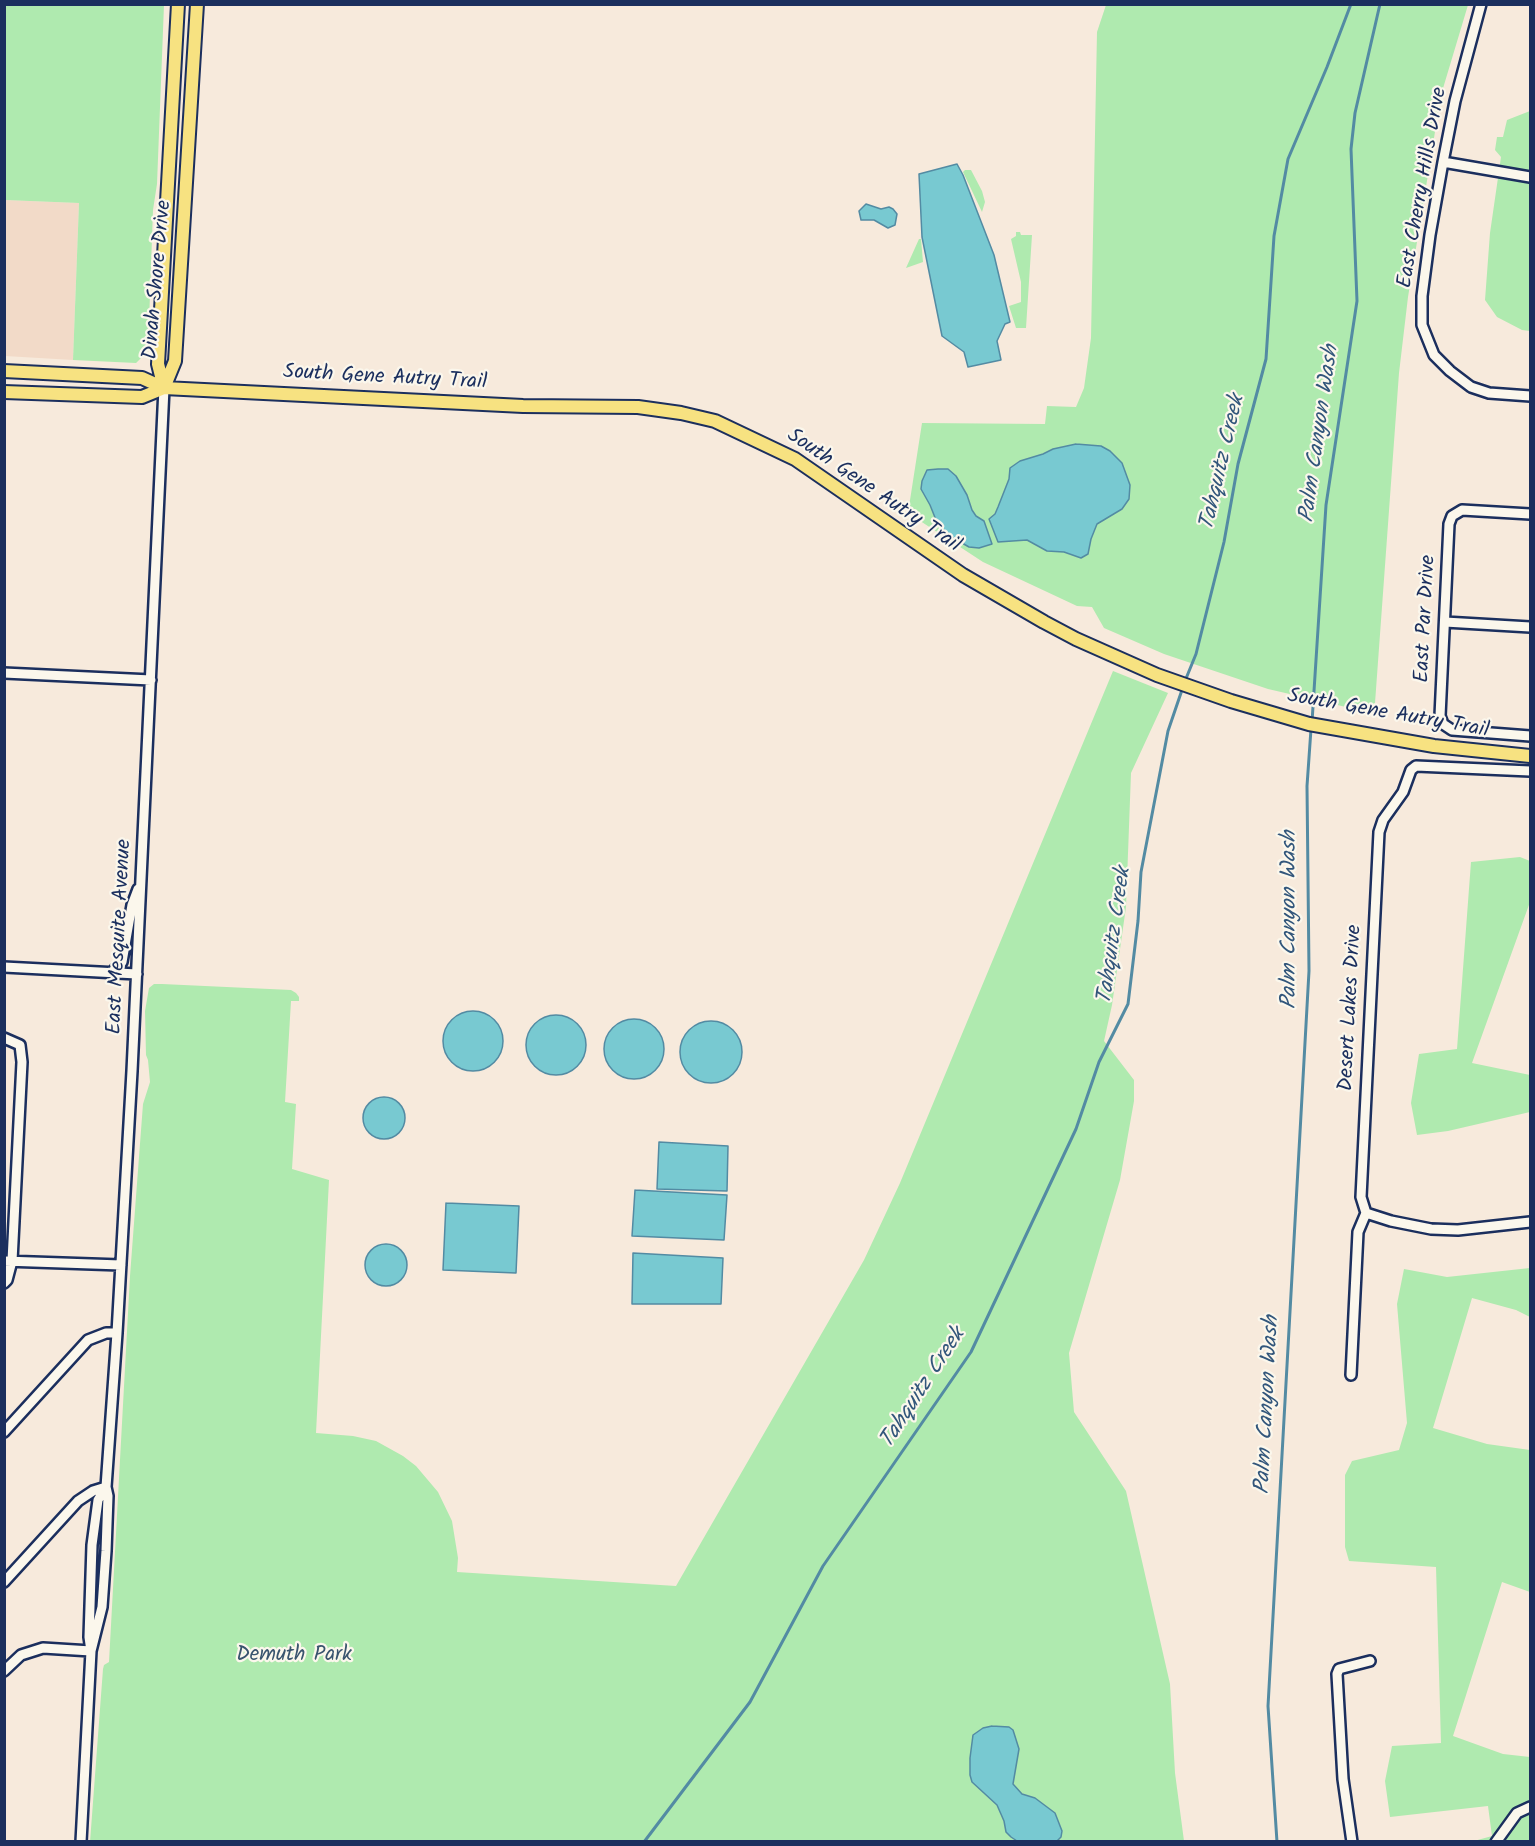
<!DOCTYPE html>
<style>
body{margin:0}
#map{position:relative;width:1535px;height:1846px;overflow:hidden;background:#f7eadc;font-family:Kalam,sans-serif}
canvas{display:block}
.frame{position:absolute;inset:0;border:6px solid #1b2f5e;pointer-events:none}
</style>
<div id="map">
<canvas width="1535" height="1846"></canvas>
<div class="frame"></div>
</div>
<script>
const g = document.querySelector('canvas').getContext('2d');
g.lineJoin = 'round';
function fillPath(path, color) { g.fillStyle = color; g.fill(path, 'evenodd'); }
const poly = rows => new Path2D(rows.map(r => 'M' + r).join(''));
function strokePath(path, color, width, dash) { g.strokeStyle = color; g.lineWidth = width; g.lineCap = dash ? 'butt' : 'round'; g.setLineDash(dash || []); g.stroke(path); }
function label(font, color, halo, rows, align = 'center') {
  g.font = font + ' Kalam,sans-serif'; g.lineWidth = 4.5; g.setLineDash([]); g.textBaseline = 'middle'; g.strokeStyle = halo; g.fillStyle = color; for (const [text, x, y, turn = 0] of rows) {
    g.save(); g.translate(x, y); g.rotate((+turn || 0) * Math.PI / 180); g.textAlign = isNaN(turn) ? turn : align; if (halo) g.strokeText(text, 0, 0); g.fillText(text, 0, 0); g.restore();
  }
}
const built = poly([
 [4,200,79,203,73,360,5,356]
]);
const green = poly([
 [5,4,164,5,157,184,153,210,148,351,136,363,73,360,79,203,5,200],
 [1106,5,1468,5,1441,95,1408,297,1399,373,1375,703,1359,710,1268,689,1164,654,1104,628,1092,607,1077,606,983,562,908,513,922,423,1045,424,1047,406,1076,407,1084,388,1091,338,1097,32],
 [1530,111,1530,331,1522,330,1497,317,1485,300,1490,233,1501,157,1495,150,1497,137,1503,137,1507,120],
 [965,170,971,170,982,191,985,202,982,212,963,172],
 [1016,232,1020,232,1021,235,1032,235,1026,328,1016,328,1009,306,1021,302,1021,282,1011,239,1016,236],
 [919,239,921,239,923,262,906,268],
 [1113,671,1168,693,1131,773,1126,907,1112,1005,1104,1041,1134,1080,1134,1101,1120,1180,1069,1353,1074,1412,1126,1491,1170,1684,1175,1773,1184,1841,90,1842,103,1669,104,1665,109,1662,130,1276,143,1104,150,1082,148,1060,146,1055,145,1011,149,988,154,984,162,984,291,990,296,993,299,997,299,1001,291,1001,285,1102,296,1104,292,1169,329,1180,316,1433,353,1436,376,1441,403,1456,416,1466,438,1492,452,1521,458,1558,457,1572,676,1586,864,1260,900,1183],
 [1520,857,1530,861,1530,902,1472,1063,1530,1075,1530,1112,1448,1131,1417,1135,1411,1103,1419,1054,1457,1049,1471,862],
 [1530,1268,1530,1317,1516,1310,1472,1298,1433,1428,1487,1444,1530,1450,1530,1592,1502,1582,1453,1736,1503,1754,1530,1757,1530,1841,1474,1841,1492,1836,1488,1806,1390,1817,1385,1781,1392,1746,1441,1743,1436,1567,1349,1561,1345,1547,1345,1475,1352,1461,1399,1450,1407,1423,1397,1304,1404,1269,1447,1277]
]);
const water = poly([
 [957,164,963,175,994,255,1010,322,1005,324,997,341,1001,360,968,367,964,352,942,336,922,237,919,174,957,164],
 [866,204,881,209,889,207,893,209,897,214,895,225,888,228,874,220,861,220,859,211,866,204],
 [1076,444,1101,446,1110,451,1122,463,1130,485,1129,499,1122,509,1097,524,1091,539,1088,554,1081,558,1064,552,1047,551,1027,540,998,542,989,519,995,514,998,507,1009,479,1010,468,1020,461,1043,454,1053,449,1076,444],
 [938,469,948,469,956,476,967,495,972,510,976,516,984,521,992,544,979,548,969,547,948,535,938,525,930,505,921,489,922,481,927,470,938,469],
 '443 1041a30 30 0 1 1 60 0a30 30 0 1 1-60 0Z',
 '526 1045a30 30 0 1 1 60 0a30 30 0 1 1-60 0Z',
 '604 1049a30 30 0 1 1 60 0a30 30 0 1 1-60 0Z',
 '680 1052a31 31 0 1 1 62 0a31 31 0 1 1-62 0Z',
 '363 1118a21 21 0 1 1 42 0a21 21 0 1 1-42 0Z',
 [659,1142,728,1146,727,1191,657,1189,659,1142],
 [635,1190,727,1195,724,1240,632,1236,635,1190],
 [446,1203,519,1206,516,1273,443,1270,446,1203],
 '365 1265a21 21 0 1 1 42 0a21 21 0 1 1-42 0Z',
 [633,1253,723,1258,721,1304,632,1304,633,1253],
 [992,1726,1009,1727,1013,1730,1019,1749,1013,1784,1022,1794,1035,1798,1055,1813,1062,1831,1061,1837,1057,1841,1017,1841,1011,1837,1006,1832,1004,1821,997,1805,972,1782,970,1775,970,1758,973,1735,983,1728,992,1726]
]);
const stream = poly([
 [1185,681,1196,654,1224,542,1238,464,1266,359,1274,236,1288,159,1327,67,1351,4],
 [1312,722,1326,505,1357,301,1351,149,1355,113,1380,4],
 [644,1842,750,1702,823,1566,971,1352,1076,1129,1099,1062,1128,1004,1138,921,1141,872,1168,731,1183,687],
 [1277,1842,1268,1706,1309,971,1307,786,1311,729]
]);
const minor = poly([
 [1481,4,1455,101,1443,162,1430,235,1422,296,1422,325,1434,355,1450,371,1471,387,1489,393,1530,396],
 [1443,162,1530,177],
 [1530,514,1462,510,1452,516,1449,524,1440,716,1443,724,1452,730,1530,736],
 [1445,622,1530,627],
 [4,673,151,680],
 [4,967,137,974],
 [112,972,122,962,132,905,138,889],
 [4,1038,20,1045,22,1062,12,1261,7,1280,4,1283],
 [1366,1213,1391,1221,1431,1229,1458,1230,1530,1222],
 [4,1261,121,1265],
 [1351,1375,1358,1232,1366,1213,1361,1197,1379,832,1383,820,1403,792,1411,770,1416,766,1530,771],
 [4,1432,88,1340,106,1333,117,1333],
 [4,1582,78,1501,93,1491,106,1487],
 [91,1651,102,1607,106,1551,108,1496,106,1487,117,1333,132,1071,164,388],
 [4,1671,21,1655,43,1648,91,1651],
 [81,1842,91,1651,89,1637,92,1545,98,1500,106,1487],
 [1352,1842,1343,1779,1337,1674,1339,1669,1370,1661],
 [1496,1842,1517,1813,1530,1807]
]);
const major = poly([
 [4,371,142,378,164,388],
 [164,388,175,361,197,4],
 [164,388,158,364,178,4],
 [4,392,142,397,164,388,523,406,638,407,681,413,715,421,795,459,963,575,1044,622,1076,639,1157,675,1231,701,1309,724,1434,746,1530,756]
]);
const streetNames = [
 ["East Cherry Hills Drive",1424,188,-80],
 ["Dinah Shore Drive",159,280,-85],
 ["South Gene Autry Trail",385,379,3],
 ["South Gene Autry Trail",873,492,34],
 ["East Par Drive",1427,619,-87],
 ["South Gene Autry Trail",1388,715,10],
 ["East Mesquite Avenue",121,937,-87],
 ["Desert Lakes Drive",1352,1008,-87]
];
const parkNames = [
 ["Demuth Park",294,1656]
];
const waterNames = [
 ["Palm Canyon Wash",1321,434,-82],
 ["Tahquitz Creek",1224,463,-77],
 ["Palm Canyon Wash",1291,920,-90],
 ["Tahquitz Creek",1116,936,-82],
 ["Tahquitz Creek",924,1389,-57],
 ["Palm Canyon Wash",1269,1405,-87]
];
fillPath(built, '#f2dac8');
fillPath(green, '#afeaaf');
fillPath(water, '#78c9d1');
strokePath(water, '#538ba3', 1.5);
strokePath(stream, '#538ba3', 3);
strokePath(minor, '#1b2f5e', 14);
strokePath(major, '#1b2f5e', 16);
strokePath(minor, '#fbf7ec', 9);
strokePath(major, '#f7e281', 12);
label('21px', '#1b2f5e', '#fbf7ec', streetNames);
label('21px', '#39546e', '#fbf7ec', parkNames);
label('italic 22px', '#32567b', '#fbf7ec', waterNames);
</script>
